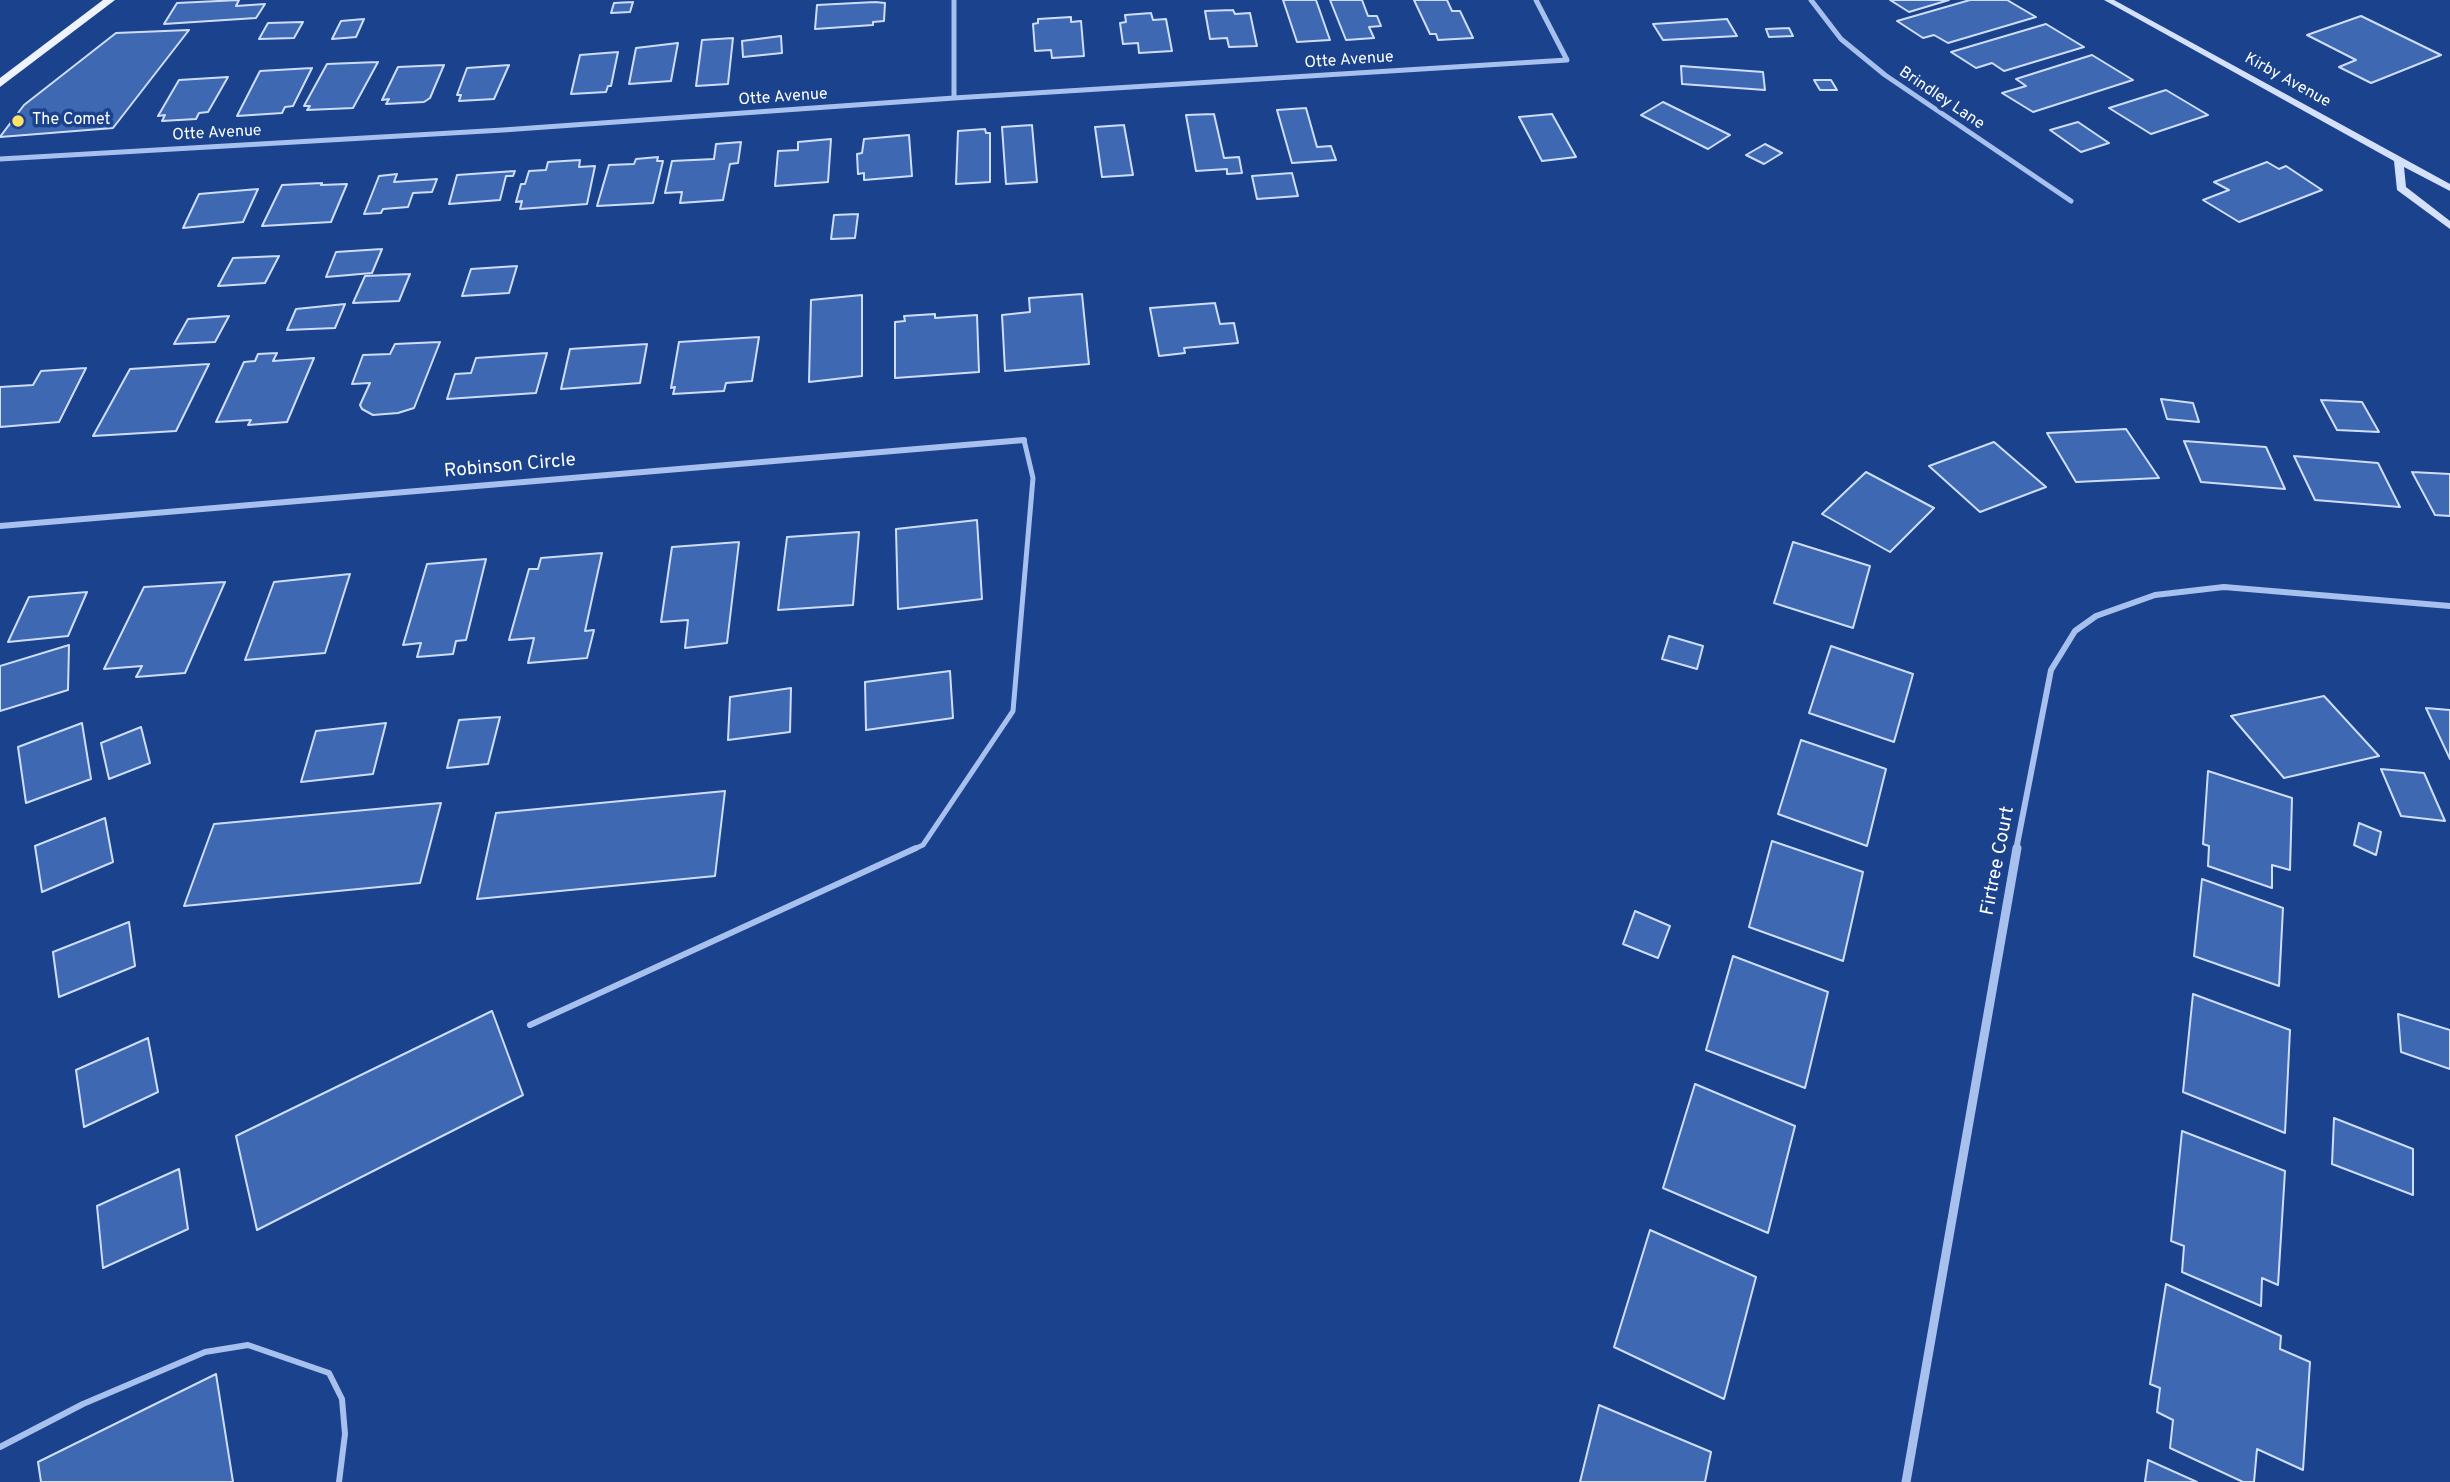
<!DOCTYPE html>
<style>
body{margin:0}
canvas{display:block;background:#1b428d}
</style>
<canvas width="2450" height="1482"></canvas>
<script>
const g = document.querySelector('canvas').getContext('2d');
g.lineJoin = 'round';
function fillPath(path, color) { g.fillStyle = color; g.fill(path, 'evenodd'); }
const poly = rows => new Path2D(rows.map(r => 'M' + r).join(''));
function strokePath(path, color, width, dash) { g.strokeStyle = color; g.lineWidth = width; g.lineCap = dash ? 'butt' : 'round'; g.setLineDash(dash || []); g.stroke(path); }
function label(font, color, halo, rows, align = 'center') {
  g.font = font + ' Overpass,sans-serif'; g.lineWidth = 7; g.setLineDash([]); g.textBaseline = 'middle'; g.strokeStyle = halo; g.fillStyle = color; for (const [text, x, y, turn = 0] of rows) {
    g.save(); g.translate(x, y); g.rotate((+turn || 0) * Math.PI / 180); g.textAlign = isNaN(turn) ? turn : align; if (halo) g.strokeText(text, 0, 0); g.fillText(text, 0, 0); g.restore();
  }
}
const building = poly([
 [239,0,236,6,265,4,256,18,164,24,177,3,239,0],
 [1283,0,1316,0,1330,40,1297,42,1283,0],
 [1330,0,1362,0,1368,16,1377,16,1381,26,1369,27,1374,38,1346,40,1330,0],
 [1414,0,1447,0,1452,11,1460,11,1473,38,1438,40,1436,34,1430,34,1414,0],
 [1890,0,1949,0,1909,12,1890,0],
 [1970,0,2007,0,2036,17,1948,43,1934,35,1923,38,1897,21,1970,0],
 [633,2,630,12,611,13,614,3,633,2],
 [875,2,885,3,884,21,873,22,873,25,815,29,817,5,875,2],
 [1233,10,1235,14,1250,13,1257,46,1229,47,1227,38,1210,39,1205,11,1233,10],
 [1151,13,1153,20,1166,19,1172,51,1139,53,1138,43,1123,44,1120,23,1126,22,1125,15,1151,13],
 [2361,16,2441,55,2371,83,2339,67,2356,60,2307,35,2361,16],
 [1071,17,1071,22,1081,21,1084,56,1052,58,1051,50,1035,51,1033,24,1038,23,1038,19,1071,17],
 [364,19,356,37,332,39,341,21,364,19],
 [1727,19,1737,36,1663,40,1653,24,1727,19],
 [303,22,294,38,259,39,268,23,303,22],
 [2046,24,2084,47,2004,71,1992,63,1976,68,1951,52,2046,24],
 [1789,28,1793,36,1769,37,1766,29,1789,28],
 [189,30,113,128,0,137,24,105,116,33,189,30],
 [781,36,782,53,743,57,742,41,781,36],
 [733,38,728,84,696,86,702,40,733,38],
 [678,43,671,81,629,84,636,48,678,43],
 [618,52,611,86,608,86,606,92,571,94,580,55,618,52],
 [2092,55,2133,80,2033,112,2002,93,2026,86,2016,79,2092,55],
 [378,62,353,108,307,110,310,106,304,106,327,64,378,62],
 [444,65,430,98,424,102,386,104,389,99,382,100,398,67,444,65],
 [509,65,494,99,459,101,461,95,457,95,467,68,509,65],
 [1681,66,1763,72,1765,90,1682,84,1681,66],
 [312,68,293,106,285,107,282,113,237,116,260,71,312,68],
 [228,77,208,112,199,113,196,119,162,121,165,115,158,116,179,80,228,77],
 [1814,80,1831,80,1837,90,1820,90,1814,80],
 [2166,90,2208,115,2151,134,2109,108,2166,90],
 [1663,102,1730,135,1708,149,1641,115,1663,102],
 [1306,108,1317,147,1331,146,1336,160,1292,163,1277,110,1306,108],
 [1214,114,1224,158,1239,157,1242,173,1227,174,1227,169,1196,171,1186,115,1214,114],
 [1552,114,1576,157,1542,161,1519,117,1552,114],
 [2078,122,2109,143,2081,152,2050,130,2078,122],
 [1032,125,1037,182,1006,184,1002,127,1032,125],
 [1124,125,1133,175,1102,177,1095,127,1124,125],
 [985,129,986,133,990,133,990,182,956,184,958,131,985,129],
 [909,135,912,176,864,180,864,173,858,174,857,154,862,153,864,139,909,135],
 [831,139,828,182,775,186,778,151,798,150,798,142,831,139],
 [741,142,738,163,730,164,723,200,680,203,682,192,665,193,672,161,714,159,716,144,741,142],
 [1765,144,1782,153,1764,164,1746,155,1765,144],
 [658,157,657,161,663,161,653,203,597,206,609,165,634,164,636,159,658,157],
 [580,160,579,167,595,166,587,204,520,209,522,201,516,202,521,184,525,184,529,171,546,170,548,162,580,160],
 [2267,162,2279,169,2286,166,2322,190,2239,222,2203,200,2229,190,2214,182,2267,162],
 [515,171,513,176,506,176,500,200,449,204,457,175,515,171],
 [1292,173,1298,196,1257,199,1252,176,1292,173],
 [397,174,394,182,437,179,432,192,413,193,408,207,383,209,381,213,364,214,379,176,397,174],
 [322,183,321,185,347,184,331,222,262,226,282,185,322,183],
 [258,189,243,222,183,228,199,194,258,189],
 [858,214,855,238,831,239,834,215,858,214],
 [382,249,372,273,326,277,336,252,382,249],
 [279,256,265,283,218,286,233,258,279,256],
 [517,266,509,293,462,296,471,269,517,266],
 [410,274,399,301,353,303,365,276,410,274],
 [1082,294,1089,364,1005,371,1002,315,1030,312,1029,298,1082,294],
 [862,295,862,376,809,382,811,300,862,295],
 [1215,303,1220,324,1234,323,1238,343,1184,348,1185,353,1159,356,1150,308,1215,303],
 [345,304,335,328,287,330,296,309,345,304],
 [935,314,935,318,977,315,979,372,895,378,895,322,905,321,904,316,935,314],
 [229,316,215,342,174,344,188,319,229,316],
 [759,337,752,381,726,383,724,391,673,394,675,387,671,388,679,342,759,337],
 [440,342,414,408,398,413,373,415,362,409,360,405,370,383,352,384,363,355,390,354,395,344,440,342],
 [647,344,640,383,561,389,570,349,647,344],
 [277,353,273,361,314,358,287,422,248,425,251,420,216,422,244,362,255,361,258,354,277,353],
 [547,353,536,393,447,399,455,374,471,373,476,358,547,353],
 [209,364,176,431,93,436,130,369,209,364],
 [86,368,59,422,0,427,0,387,33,385,41,371,86,368],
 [2161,399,2193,403,2199,422,2167,419,2161,399],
 [2321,400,2362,402,2379,432,2337,430,2321,400],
 [2126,429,2159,478,2076,482,2047,433,2126,429],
 [2184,441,2266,447,2285,489,2201,482,2184,441],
 [1994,442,2046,487,1980,512,1929,466,1994,442],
 [2294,456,2378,463,2400,507,2315,500,2294,456],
 [1866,472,1934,508,1890,552,1822,514,1866,472],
 [2412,472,2450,474,2450,516,2435,515,2412,472],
 [977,520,982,599,898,609,896,529,977,520],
 [859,532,853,605,778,610,787,537,859,532],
 [739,542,727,643,685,648,688,620,661,622,672,547,739,542],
 [1793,542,1870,566,1853,628,1774,603,1793,542],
 [602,553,585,631,594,630,587,658,528,663,534,638,509,640,529,569,538,569,541,558,602,553],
 [486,559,466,640,456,641,453,654,417,657,421,643,403,645,427,564,486,559],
 [350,574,325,653,245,660,274,582,350,574],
 [225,582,185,673,136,677,142,666,104,669,144,587,225,582],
 [87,592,68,636,8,642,29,597,87,592],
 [1669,636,1703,646,1697,669,1662,659,1669,636],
 [69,645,68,690,0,711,0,666,69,645],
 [1831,646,1913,674,1894,742,1809,713,1831,646],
 [950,671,953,718,866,730,865,682,950,671],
 [791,688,790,732,728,740,730,697,791,688],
 [2324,696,2379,756,2284,778,2231,716,2324,696],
 [2426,708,2450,710,2450,759,2426,708],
 [500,717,488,764,447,768,459,720,500,717],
 [82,723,91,779,26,803,18,747,82,723],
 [386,723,373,774,301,782,316,731,386,723],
 [141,727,150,763,109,779,101,743,141,727],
 [1801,740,1886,769,1867,846,1778,814,1801,740],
 [2381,769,2424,773,2445,821,2401,816,2381,769],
 [2208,771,2292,798,2290,870,2272,865,2272,888,2208,866,2209,846,2203,844,2208,771],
 [725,791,715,876,477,899,496,813,725,791],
 [441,803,420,883,184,906,214,824,441,803],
 [105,818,113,862,42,892,35,846,105,818],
 [2359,823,2381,832,2376,855,2354,845,2359,823],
 [1772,841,1863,872,1843,961,1749,927,1772,841],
 [2202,879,2283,908,2279,986,2194,956,2202,879],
 [1635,911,1670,926,1658,958,1623,944,1635,911],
 [129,922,135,966,59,997,53,952,129,922],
 [1733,956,1828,992,1805,1088,1706,1050,1733,956],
 [2193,994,2290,1030,2285,1133,2183,1092,2193,994],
 [492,1011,523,1095,257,1230,236,1136,492,1011],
 [2398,1014,2450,1030,2450,1069,2401,1052,2398,1014],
 [148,1038,158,1092,84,1127,76,1070,148,1038],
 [1695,1084,1795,1126,1768,1233,1663,1188,1695,1084],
 [2334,1118,2413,1149,2413,1195,2332,1164,2334,1118],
 [2182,1131,2285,1171,2278,1285,2262,1278,2261,1306,2182,1272,2184,1246,2171,1241,2182,1131],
 [179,1169,188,1229,103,1268,97,1206,179,1169],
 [1650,1230,1756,1277,1724,1399,1614,1347,1650,1230],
 [2166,1284,2281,1336,2280,1349,2310,1362,2303,1470,2257,1449,2254,1482,2243,1482,2170,1448,2173,1420,2157,1412,2160,1388,2150,1384,2166,1284],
 [216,1374,233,1482,41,1482,38,1462,216,1374],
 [1599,1405,1711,1452,1705,1482,1580,1482,1599,1405],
 [2148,1460,2197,1482,2145,1482,2148,1460]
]);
const laneFar1 = poly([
 [912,850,923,845,1013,711,1033,478,1024,440]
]);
const lane = poly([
 [530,1025,916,848],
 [0,1447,83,1404,205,1352,248,1345,329,1373,342,1399,345,1434,339,1482]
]);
const streetFar2 = poly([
 [954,0,954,98],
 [1811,0,1841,39,1885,75,2071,201],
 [0,159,503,130,954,98,1567,60,1536,0]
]);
const streetFar1 = poly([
 [0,526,1024,440],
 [2016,850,2051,670,2075,631,2096,616,2155,595,2224,587,2450,606]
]);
const street = poly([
 [1906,1482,2017,848]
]);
const secondary = poly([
 [2104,0,2114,0,2450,184,2450,191,2404,167,2406,187,2450,221,2450,229,2397,190,2394,161,2104,0]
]);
const primary = poly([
 [103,0,115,0,0,87,0,78,103,0]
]);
const markers = [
 [18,121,7,"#ffe165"]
];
const farStreetnames = [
 ["Otte Avenue",1349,61,-4],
 ["Kirby Avenue",2287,81,29],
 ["Otte Avenue",783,98,-4],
 ["Brindley Lane",1941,99,34],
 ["Otte Avenue",217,134,-3]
];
const farPoinames = [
 ["The Comet",32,121]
];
const streetNames = [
 ["Robinson Circle",510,467,-5],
 ["Firtree Court",1999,861,-79]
];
fillPath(building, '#3f68b3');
strokePath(building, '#ceddfa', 2);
strokePath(laneFar1, '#a8c0ee', 5);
strokePath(lane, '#a8c0ee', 6);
strokePath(streetFar2, '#a8c0ee', 5);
strokePath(streetFar1, '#a8c0ee', 6);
strokePath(street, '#a8c0ee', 9);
fillPath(secondary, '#d5e1fa');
fillPath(primary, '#eef3ff');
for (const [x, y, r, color] of markers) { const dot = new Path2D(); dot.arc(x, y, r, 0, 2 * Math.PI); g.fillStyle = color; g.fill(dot); strokePath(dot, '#1b428d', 2.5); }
label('16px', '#fff', '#1b428d', farStreetnames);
label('16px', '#fff', '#1b428d', farPoinames, 'left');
label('19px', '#fff', '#1b428d', streetNames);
</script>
